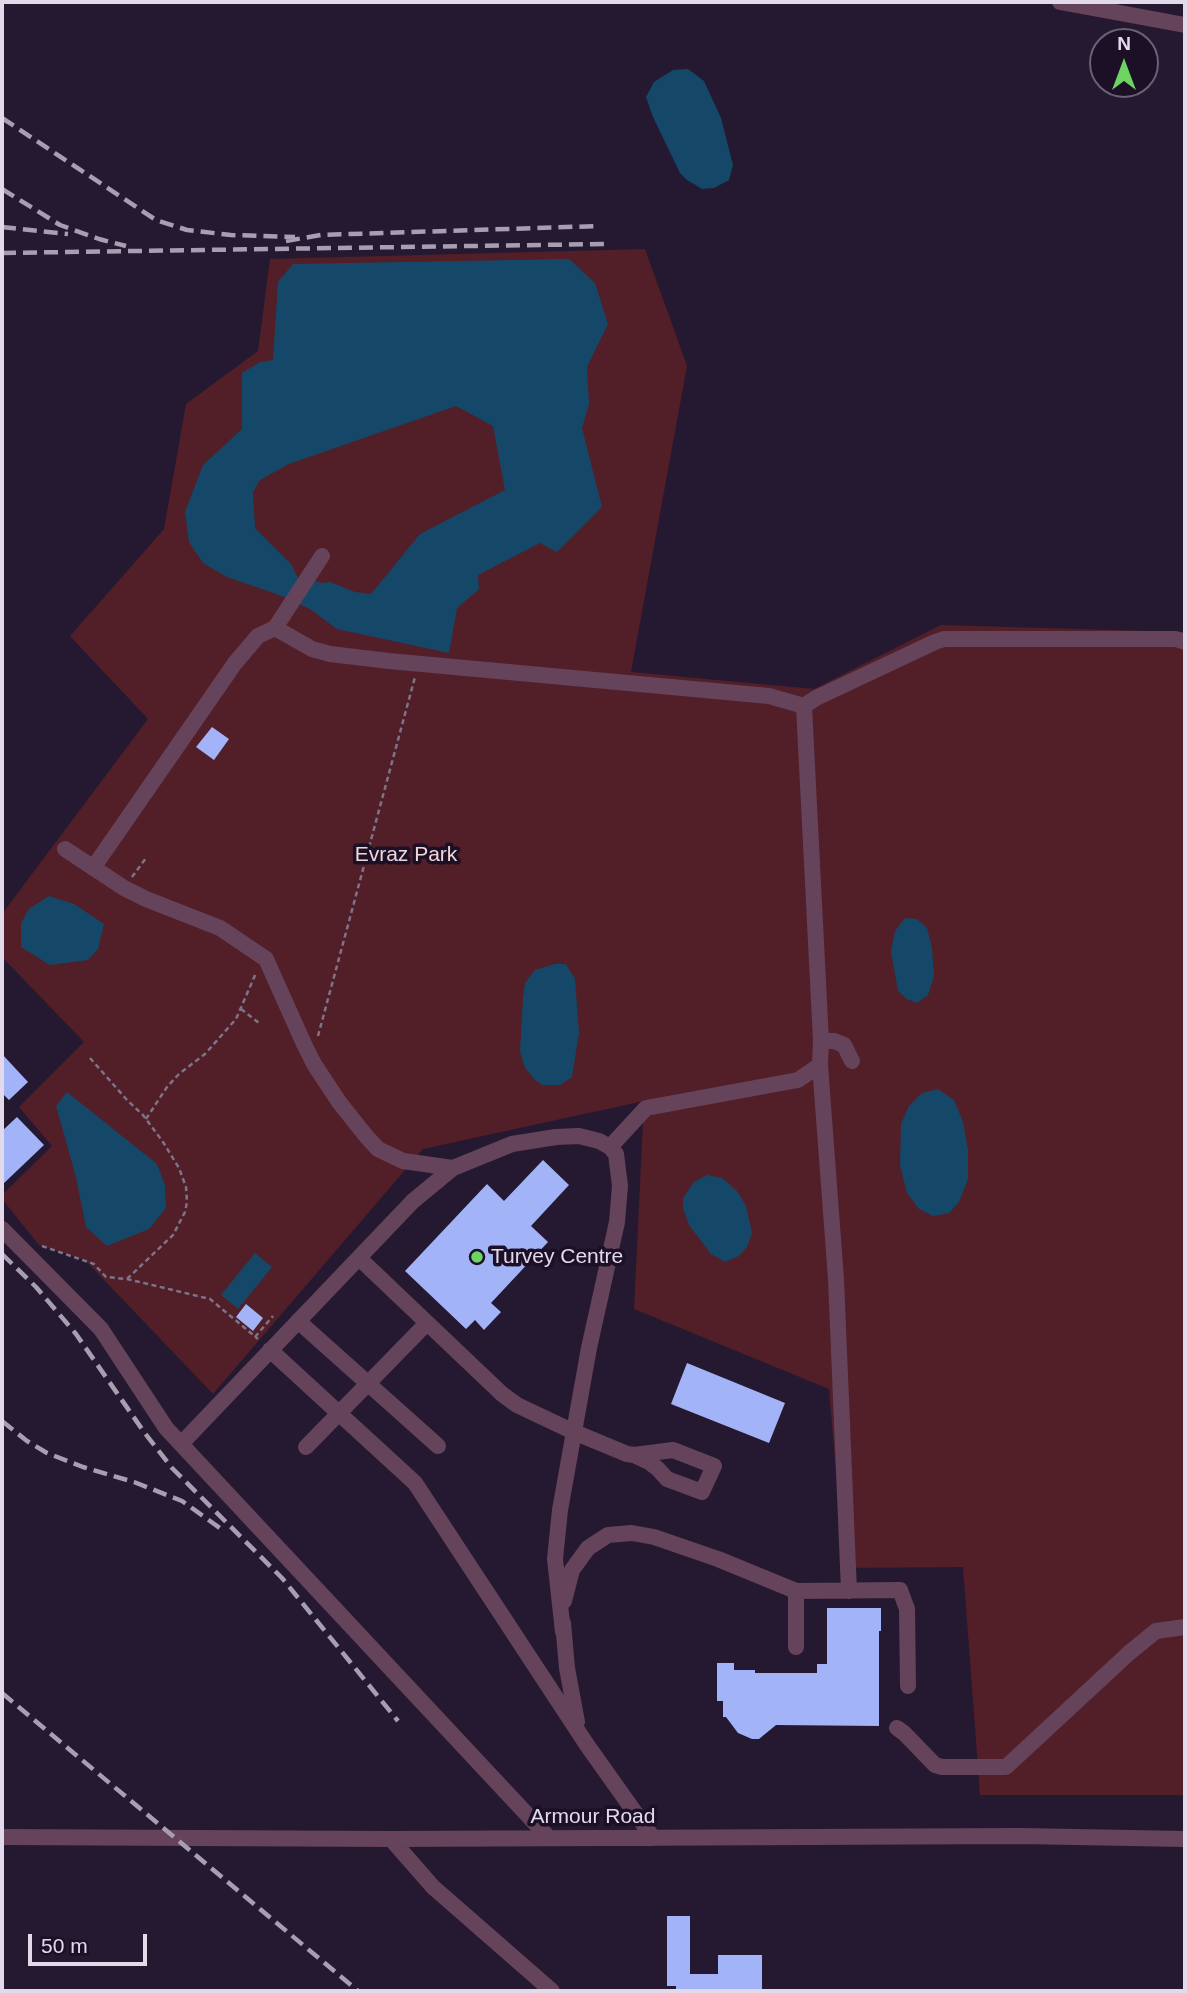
<!DOCTYPE html>
<style>
body{margin:0}
#map{position:relative;width:1187px;height:1993px;overflow:hidden;background:#251931;font-family:Arial,sans-serif}
canvas{display:block}
.frame{position:absolute;inset:0;border:4px solid #e2daeb;pointer-events:none}
.north{position:absolute;left:1089px;top:28px;width:70px;height:70px;box-sizing:border-box;background:#1c1027;border:2px solid #6b6175;border-radius:50%;rotate:0deg;font-size:19px;font-weight:700;line-height:28px;text-align:center;color:#e2daeb}
.north::after{content:'';display:block;margin:auto;width:24px;height:32px;background:#6dd361;clip-path:polygon(50% 0,100% 100%,50% 72%,0 100%)}
.scale{position:absolute;left:28px;top:1934px;width:119px;height:32px;box-sizing:border-box;border:4px solid #e2daeb;border-top:0;padding-left:9px;font-size:21px;line-height:24px;white-space:nowrap;color:#e2daeb;-webkit-text-stroke:5px #1c1027;paint-order:stroke}
</style>
<div id="map">
<canvas width="1187" height="1993"></canvas>
<div class="frame"></div>
<div class="north">N</div>
<div class="scale">50 m</div>
</div>
<script>
const g = document.querySelector('canvas').getContext('2d');
g.lineJoin = 'round';
function fillPath(path, color) { g.fillStyle = color; g.fill(path, 'evenodd'); }
const poly = rows => new Path2D(rows.map(r => 'M' + r).join(''));
function strokePath(path, color, width, dash) { g.strokeStyle = color; g.lineWidth = width; g.lineCap = dash ? 'butt' : 'round'; g.setLineDash(dash || []); g.stroke(path); }
function label(font, color, halo, rows, align = 'center') {
  g.font = font + ' Arial,sans-serif'; g.lineWidth = 7; g.setLineDash([]); g.textBaseline = 'middle'; g.strokeStyle = halo; g.fillStyle = color; for (const [text, x, y, turn = 0] of rows) {
    g.save(); g.translate(x, y); g.rotate((+turn || 0) * Math.PI / 180); g.textAlign = isNaN(turn) ? turn : align; if (halo) g.strokeText(text, 0, 0); g.fillText(text, 0, 0); g.restore();
  }
}
const green = poly([
 [645,249,687,366,631,672,814,689,941,625,1185,632,1185,1795,980,1795,963,1567,844,1568,829,1389,634,1309,644,1101,423,1149,213,1394,85,1260,39,1245,2,1199,2,1195,52,1146,19,1107,84,1042,2,957,2,914,148,719,70,636,164,529,186,404,258,351,270,259]
]);
const water = poly([
 [688,69,704,81,721,118,733,165,729,180,714,188,702,189,687,180,680,173,653,117,646,97,654,82,673,70],
 [569,259,595,283,608,324,587,367,589,404,582,428,602,507,557,552,540,543,478,575,479,589,457,608,449,653,337,629,310,609,282,596,227,577,203,563,189,542,185,512,203,465,242,429,242,373,260,362,273,360,278,282,293,264],
 [456,406,493,426,505,490,420,534,371,594,355,592,330,582,322,583,298,578,291,564,255,528,253,492,260,480,289,464],
 [49,896,74,904,104,924,98,949,88,960,50,965,21,947,21,923,29,909],
 [905,918,917,919,927,928,932,948,934,976,928,995,917,1003,907,999,898,991,891,952,895,931],
 [555,964,566,964,575,979,579,1033,572,1077,560,1085,542,1085,535,1080,525,1068,520,1051,523,998,525,983,535,970],
 [938,1089,954,1100,963,1122,968,1150,968,1179,959,1202,949,1213,933,1216,919,1209,907,1193,900,1165,901,1124,909,1106,922,1093],
 [67,1092,157,1164,165,1185,166,1208,149,1229,107,1246,86,1227,76,1177,56,1106],
 [707,1175,722,1178,737,1191,746,1206,752,1233,747,1247,739,1256,725,1262,711,1254,689,1225,683,1208,683,1198,694,1182],
 [255,1253,272,1267,238,1309,221,1295]
]);
const building = poly([
 [212,727,229,739,214,760,196,747],
 [2,1054,28,1082,9,1100,2,1093],
 [17,1117,44,1145,2,1185,2,1131],
 [543,1160,569,1185,531,1226,548,1242,491,1303,501,1312,484,1330,475,1320,466,1329,405,1271,487,1184,504,1201],
 [246,1304,263,1318,253,1331,236,1317],
 [687,1363,785,1403,769,1443,671,1404],
 [827,1608,881,1608,881,1631,879,1631,879,1726,776,1725,759,1739,752,1739,738,1733,726,1717,723,1717,723,1701,717,1701,717,1663,734,1663,734,1670,755,1670,755,1673,817,1673,817,1664,827,1664],
 [667,1916,690,1916,690,1974,718,1974,718,1955,762,1955,762,1991,676,1991,676,1986,667,1986]
]);
const path = poly([
 [132,877,146,858],
 [241,1009,259,1023],
 [318,1036,415,677],
 [90,1058,127,1100,143,1115,163,1142,179,1168,186,1187,187,1202,185,1212,173,1235,127,1279],
 [146,1119,167,1087,179,1074,205,1054,236,1019,256,973],
 [42,1246,94,1264,106,1277,127,1279,210,1299,258,1339],
 [255,1337,273,1316]
]);
const minor = poly([
 [1060,2,1185,25],
 [275,628,312,649,330,654,389,661,769,696,804,706,816,698,935,642,944,639,1176,639,1185,642],
 [65,849,124,888,146,899,220,928,266,959,304,1044,314,1064,339,1102,366,1136,378,1149,403,1161,453,1168],
 [93,868,235,663,258,636,275,628,322,556],
 [821,1041,834,1041,844,1045,852,1061],
 [820,1065,836,1279,849,1591],
 [610,1147,646,1108,798,1080,820,1065,821,1041,804,706],
 [2,1229,101,1329,166,1428,549,1838],
 [359,1258,502,1394,517,1405,574,1432,627,1454,634,1455,673,1450,714,1466,702,1492,667,1479,658,1469,649,1462,634,1455],
 [298,1321,438,1446],
 [270,1350,415,1483,587,1745,653,1838],
 [181,1444,413,1201,453,1168,512,1144,556,1137,579,1136,599,1141,610,1147,616,1154,620,1186,617,1222,589,1348,560,1510,555,1559,563,1632],
 [306,1447,427,1323],
 [796,1591,900,1590,907,1609,908,1686],
 [564,1601,572,1570,588,1548,608,1535,632,1533,654,1537,718,1559,796,1591,796,1647],
 [563,1623,567,1668,577,1722],
 [897,1728,904,1733,935,1765,942,1767,1006,1767,1129,1653,1156,1631,1185,1627],
 [2,1837,391,1839,1020,1836,1185,1839],
 [391,1839,433,1887,552,1991]
]);
const rail = poly([
 [2,118,156,220,187,230,231,235,295,237],
 [2,189,60,225,99,239,126,246],
 [2,227,68,234],
 [286,241,321,235,599,226],
 [2,253,605,244],
 [2,1254,36,1287,76,1334,144,1432,172,1468,282,1578,398,1721],
 [2,1421,27,1441,47,1453,83,1467,134,1482,182,1501,224,1531],
 [2,1693,358,1991]
]);
const markers = [
 [477,1257,7,"#6dd361"]
];
const parkNames = [
 ["Evraz Park",406,855]
];
const poiNames = [
 ["Turvey Centre",491,1257]
];
const streetNames = [
 ["Armour Road",593,1817]
];
fillPath(green, '#521e27');
fillPath(water, '#154868');
fillPath(building, '#a2b3f8');
strokePath(path, '#7e7489', 2.5, [5, 3.5]);
strokePath(minor, '#65435a', 16);
strokePath(rail, '#a79eb1', 4.5, [14, 7]);
for (const [x, y, r, color] of markers) { const dot = new Path2D(); dot.arc(x, y, r, 0, 2 * Math.PI); g.fillStyle = color; g.fill(dot); strokePath(dot, '#1c1027', 2.5); }
label('21px', '#f1d5d7', '#1c1027', parkNames);
label('21px', '#e2daeb', '#1c1027', poiNames, 'left');
label('21px', '#e2daeb', '#1c1027', streetNames);
</script>
